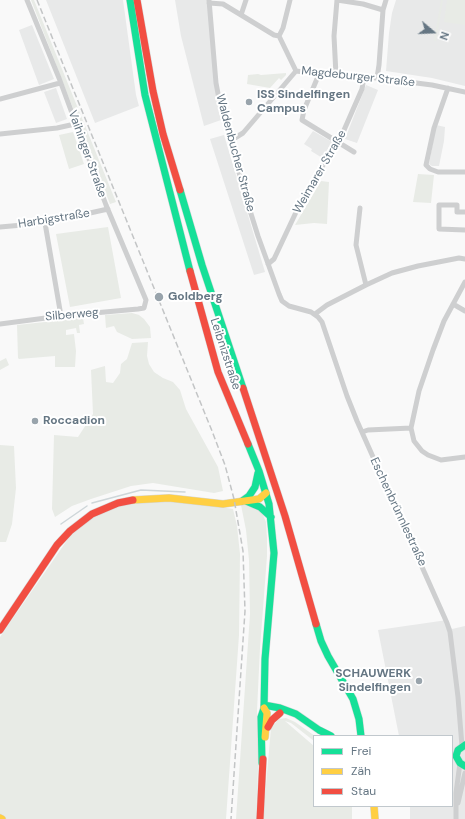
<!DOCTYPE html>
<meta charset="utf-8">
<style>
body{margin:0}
#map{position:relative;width:465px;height:819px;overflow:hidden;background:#f9f9f9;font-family:"DM Sans",sans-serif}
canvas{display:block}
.legend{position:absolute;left:313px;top:735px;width:140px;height:72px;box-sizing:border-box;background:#fff;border:1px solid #c1c8cd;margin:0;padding:5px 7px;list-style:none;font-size:12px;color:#657683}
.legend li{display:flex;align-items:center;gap:8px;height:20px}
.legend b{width:20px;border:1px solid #c1c8cd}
.north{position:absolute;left:413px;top:12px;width:40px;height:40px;-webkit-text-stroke:3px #fff;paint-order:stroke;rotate:109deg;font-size:11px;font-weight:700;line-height:16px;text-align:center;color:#657683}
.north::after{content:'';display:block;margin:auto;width:14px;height:18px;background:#657683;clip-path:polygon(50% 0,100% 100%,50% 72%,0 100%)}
</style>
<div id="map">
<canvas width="465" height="819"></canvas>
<ul class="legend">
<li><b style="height:5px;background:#16e098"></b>Frei</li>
<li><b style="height:5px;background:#ffcf43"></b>Zäh</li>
<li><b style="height:5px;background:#f24e42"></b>Stau</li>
</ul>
<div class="north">N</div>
</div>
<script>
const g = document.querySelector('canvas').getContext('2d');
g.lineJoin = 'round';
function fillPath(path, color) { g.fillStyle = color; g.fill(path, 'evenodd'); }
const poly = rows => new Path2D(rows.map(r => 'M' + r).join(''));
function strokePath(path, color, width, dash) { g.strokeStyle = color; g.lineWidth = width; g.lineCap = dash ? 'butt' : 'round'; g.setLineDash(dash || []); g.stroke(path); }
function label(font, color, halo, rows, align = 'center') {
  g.font = font + ' "DM Sans",sans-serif'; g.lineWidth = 4; g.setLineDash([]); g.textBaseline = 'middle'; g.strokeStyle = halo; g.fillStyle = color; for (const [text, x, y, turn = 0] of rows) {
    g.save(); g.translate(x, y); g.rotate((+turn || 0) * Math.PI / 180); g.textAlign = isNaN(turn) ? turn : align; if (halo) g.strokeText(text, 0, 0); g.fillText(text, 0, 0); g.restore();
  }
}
const built = poly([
 [46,0,123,0,136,95,139,106,95,123],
 [175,0,207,0,216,94,221,120,204,126,181,36],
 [396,0,465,0,465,86,432,78,386,71,389,33,392,13],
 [32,25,54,79,39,85,19,30],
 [366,85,378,90,357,143,345,139],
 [56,88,67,119,56,123,44,92],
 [436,125,445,127,444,141,439,166,432,166,429,164],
 [313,131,334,143,324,159,311,151,312,149,304,144],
 [224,135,265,272,254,275,210,139],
 [447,620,452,629,465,626,465,819,410,819,410,806,452,806,452,736,399,736,378,630]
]);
const green = poly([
 [31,0,34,0,116,202,110,204],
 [441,0,443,0,436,41,434,41],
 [447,0,465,0,465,25,444,22],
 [286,73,286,75,281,80,279,78,270,88,247,84,248,75,258,74,261,75],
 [73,132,84,164,69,169,59,135],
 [418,174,434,175,431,203,413,202],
 [321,181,329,182,327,224,314,223,295,225],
 [108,227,121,298,70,307,56,234],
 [132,313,139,315,144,319,150,327,151,338,132,339,117,332,114,326,106,328,105,315],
 [83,318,84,324,79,325,80,333,77,333,76,328,66,330,66,335,74,334,76,351,75,367,55,367,55,356,19,359,18,358,17,325],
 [148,342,147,356,149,364,154,372,163,378,173,382,180,390,186,409,218,467,223,491,214,493,153,483,131,486,91,499,72,506,55,517,52,509,54,435,78,437,93,414,91,370,105,366,106,382,113,383,120,373,121,364,127,359,132,343],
 [6,358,9,365,0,370,0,361],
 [0,445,14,446,16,488,12,524,6,542,0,542],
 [174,500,233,509,237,526,240,554,239,635,226,819,6,819,0,814,0,637,70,536,94,517,133,501],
 [249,504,253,505,263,515,266,522,267,538,267,556,260,648,257,711,257,723,259,723,258,769,256,819,236,819,250,614,249,560,246,530,241,505],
 [286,718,295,722,315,736,314,736,314,741,291,723,285,721,314,746,314,806,352,806,352,819,263,819,271,728,279,719]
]);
const stream = poly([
 [92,503,141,490,185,492],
 [61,524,87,506]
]);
const street = poly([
 [209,0,216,83,220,104,247,201,258,236,279,294,282,301,289,306,311,312,318,317,322,322,347,396,357,421,447,623,450,632,458,697,462,746],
 [337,0,363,4,383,10],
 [209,3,223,4,274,35,279,36,296,71],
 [241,15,246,0],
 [279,36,283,28,290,0],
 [296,71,319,74,377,78,432,85,465,92],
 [319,74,304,110,302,120,354,152],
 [336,75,334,36,337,0],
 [377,78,379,65,383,10,386,0],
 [448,88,434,128,426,165,430,169,438,172,465,172],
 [0,99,60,83],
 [0,134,57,128,75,124],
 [230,141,243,133,296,71],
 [360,208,356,245,366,285],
 [465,212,457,212,457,205,439,205,439,229,465,230],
 [45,223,61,316],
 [0,227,45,223,108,209],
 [268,264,274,259,298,208,320,170,341,137,362,89,364,77],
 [465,282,444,321,433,350,419,391,411,428,414,441,422,451,428,455,441,460,465,457],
 [453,304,465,311],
 [315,314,327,305,366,285,392,273,418,266,459,258,465,259],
 [0,324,61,316,138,309,144,308,146,300,106,205,59,78,27,0],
 [362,432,368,430,411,428],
 [458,803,465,773],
 [456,819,456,793,460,763]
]);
const fast = poly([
 [130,0,145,95,190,271],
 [180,190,202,265,243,388],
 [248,444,259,471,269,504,274,553,265,659,264,708,261,717,262,763],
 [242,501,249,496,255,487,258,473],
 [246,501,260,507,271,517],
 [316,624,321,641,328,656,353,699,359,719,361,736],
 [264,705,280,708,296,714,319,730,331,736],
 [465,745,458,750,456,756,460,763,465,766]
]);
const slow = poly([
 [133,500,169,498,223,504,259,499,266,493],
 [264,708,267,713,265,737],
 [374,806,375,819],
 [0,818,2,819]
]);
const jam = poly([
 [137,0,153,91,163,134,180,190],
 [190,271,218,372,248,444],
 [243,388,285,516,316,624],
 [0,630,57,545,70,531,92,514,118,503,133,500],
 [268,727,272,720,280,713],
 [260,819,263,759]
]);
const rail = poly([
 [37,0,212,431,225,465,234,499,243,551,245,611,231,819]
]);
const markers = [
 [249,102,4,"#99a4ac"],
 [159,297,5,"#99a4ac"],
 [35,421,4,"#99a4ac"],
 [419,681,4,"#99a4ac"]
];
const streetNames = [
 ["Magdeburger Straße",358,77,6],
 ["Waldenbucher Straße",235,153,75],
 ["Vaihinger Straße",87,154,70],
 ["Weimarer Straße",320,172,-60],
 ["Harbigstraße",54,219,-9],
 ["Silberweg",72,315,-5],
 ["Leibnizstraße",225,354,72],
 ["Eschenbrünnlestraße",398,512,65]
];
const poiNames = [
 ["ISS Sindelfingen",257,95],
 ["Campus",257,109],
 ["Goldberg",168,297],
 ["Roccadion",43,421],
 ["SCHAUWERK",411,674,"right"],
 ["Sindelfingen",411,688,"right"]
];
fillPath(built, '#e8e9e9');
fillPath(green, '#e8ebe6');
strokePath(stream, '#ced6d9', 1.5);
strokePath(fast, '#d5d6d7', 8);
strokePath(slow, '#d5d6d7', 8);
strokePath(jam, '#d5d6d7', 8);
strokePath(street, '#cecfd0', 5);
strokePath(fast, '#16e098', 7);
strokePath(slow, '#ffcf43', 7);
strokePath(jam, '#f24e42', 7);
strokePath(rail, '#c3c5c6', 1.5, [6, 3]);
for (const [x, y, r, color] of markers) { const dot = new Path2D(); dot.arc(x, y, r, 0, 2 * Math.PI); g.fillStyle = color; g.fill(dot); strokePath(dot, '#fff', 1.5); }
label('12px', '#657683', '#fff', streetNames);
label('bold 12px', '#657683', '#fff', poiNames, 'left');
</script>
